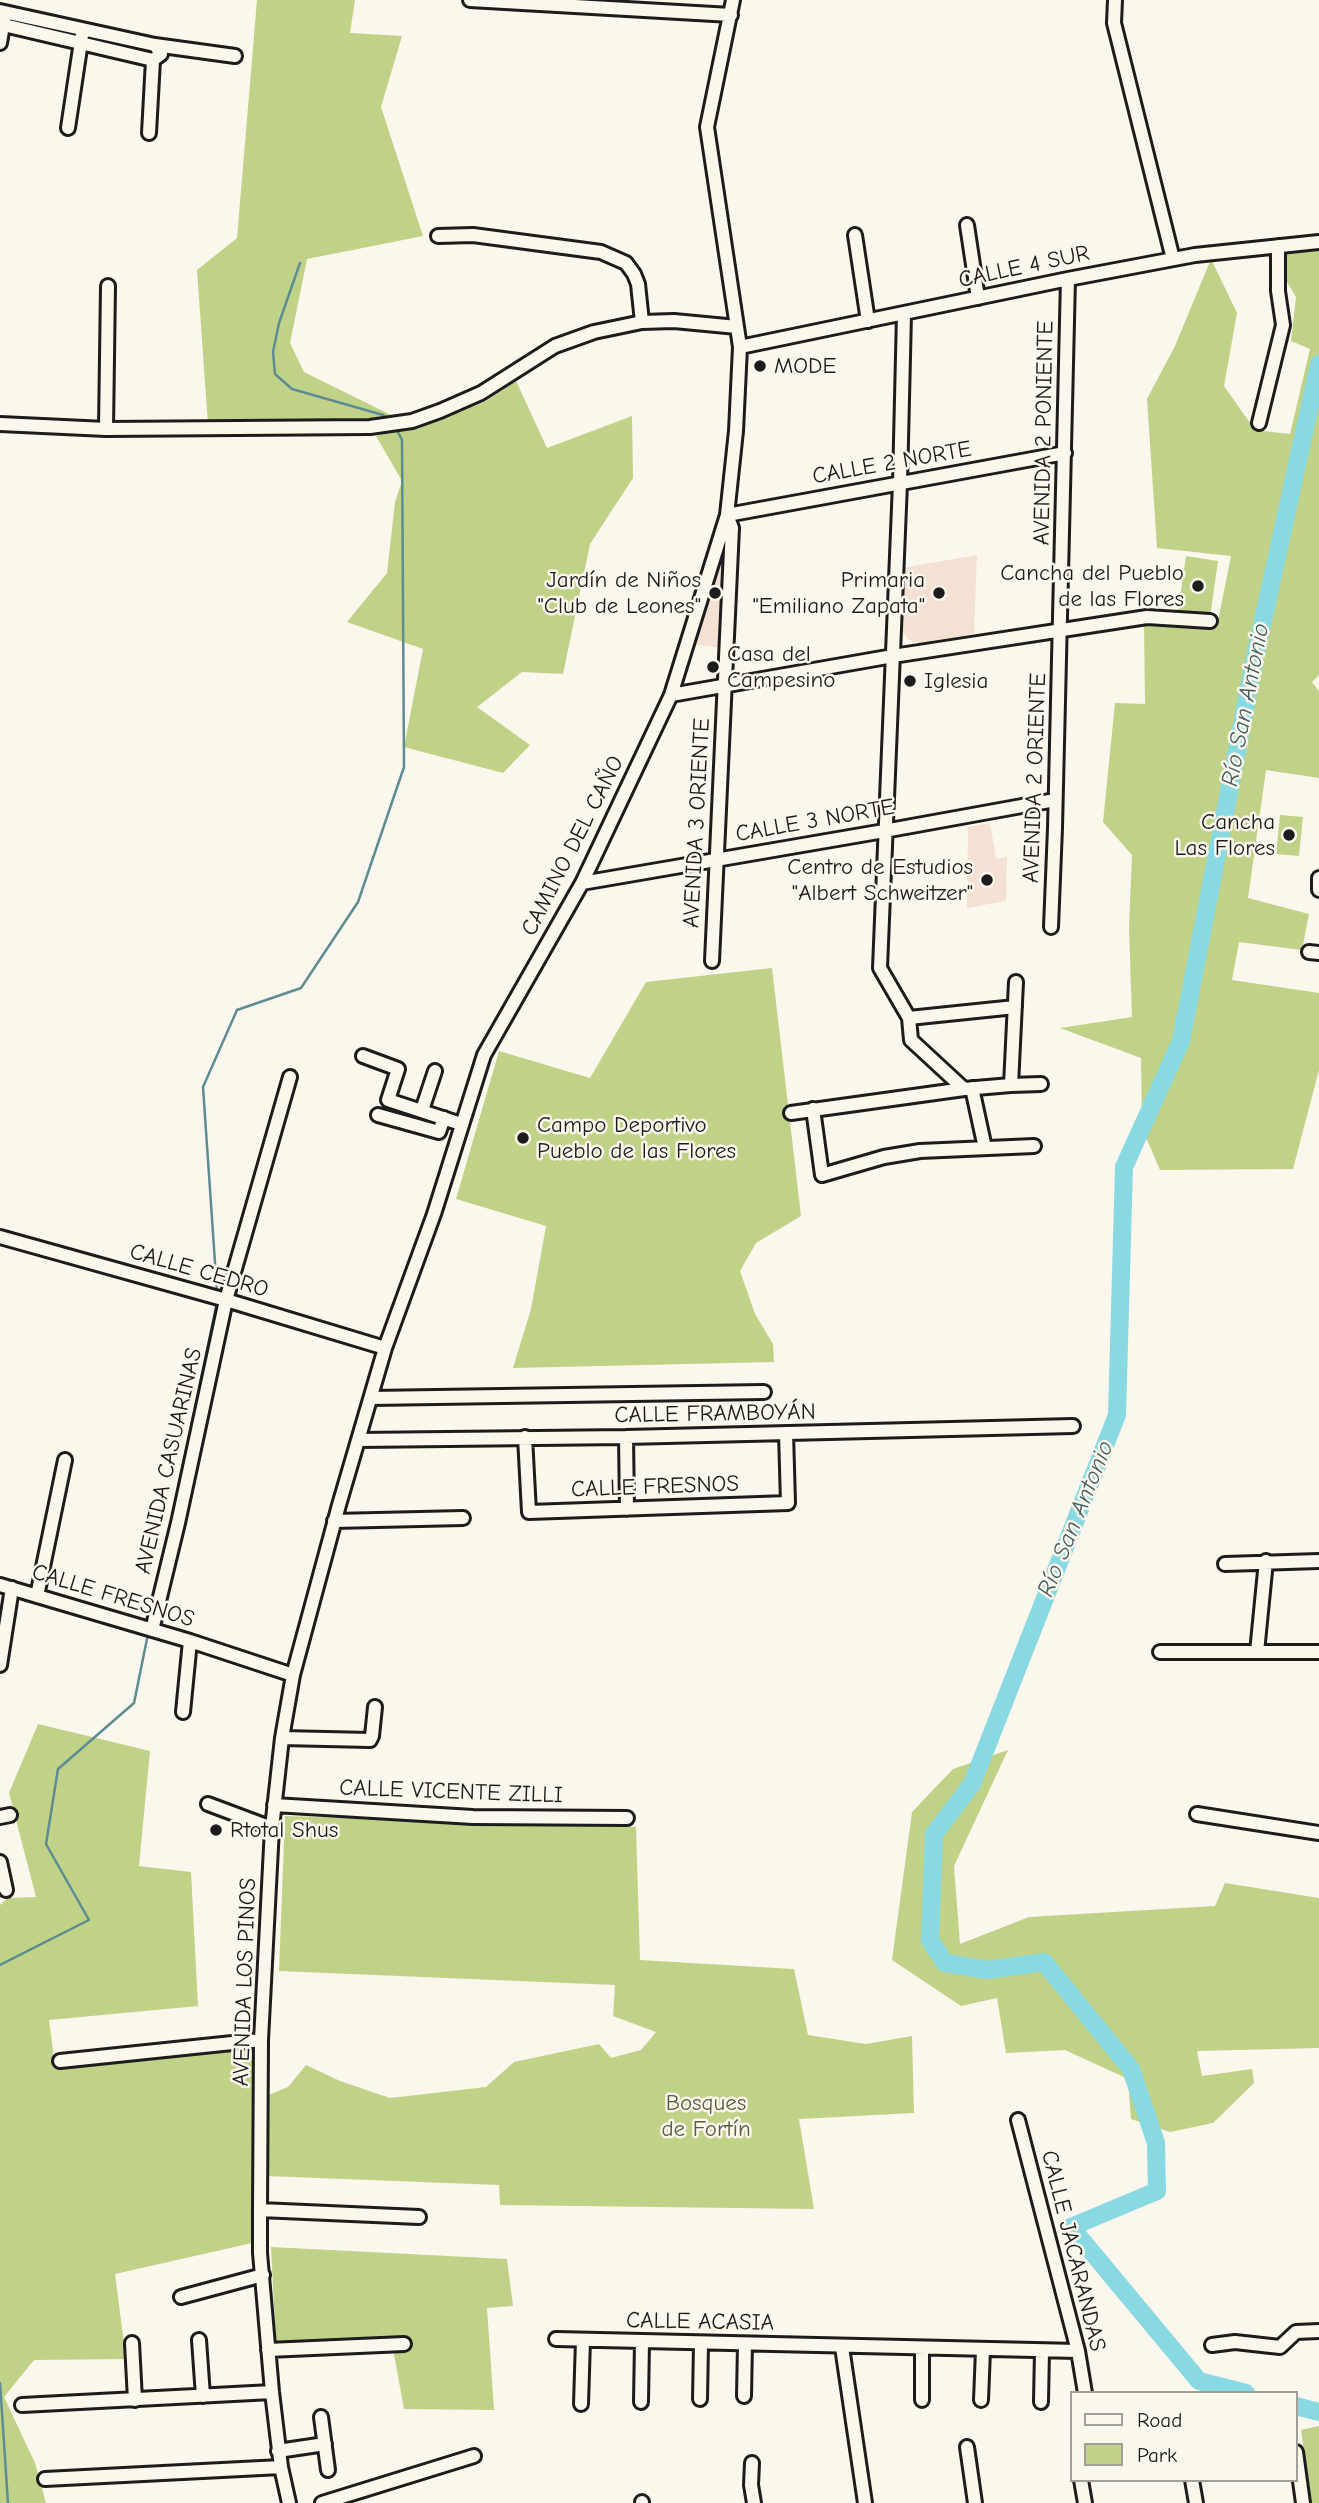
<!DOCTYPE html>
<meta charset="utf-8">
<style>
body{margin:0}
#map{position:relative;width:1319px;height:2503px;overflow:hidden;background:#fbf7ec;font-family:"Comic Neue",sans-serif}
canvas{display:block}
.legend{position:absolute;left:1070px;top:2391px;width:228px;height:91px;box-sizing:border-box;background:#fbf7ec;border:2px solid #a29f99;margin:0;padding:9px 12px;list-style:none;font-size:21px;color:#1c1c1c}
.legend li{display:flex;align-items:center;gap:14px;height:35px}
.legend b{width:35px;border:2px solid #a29f99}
</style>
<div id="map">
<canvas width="1319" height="2503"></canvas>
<ul class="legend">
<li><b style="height:9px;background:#fbf7ec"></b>Road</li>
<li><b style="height:19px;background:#c0d287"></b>Park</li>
</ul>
</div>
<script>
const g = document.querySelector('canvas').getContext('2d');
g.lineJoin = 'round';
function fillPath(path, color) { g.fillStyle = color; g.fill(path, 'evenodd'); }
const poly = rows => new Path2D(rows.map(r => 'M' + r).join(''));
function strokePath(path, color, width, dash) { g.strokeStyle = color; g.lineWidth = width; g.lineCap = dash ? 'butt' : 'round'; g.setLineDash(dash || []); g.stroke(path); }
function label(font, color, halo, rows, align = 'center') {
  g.font = font + ' "Comic Neue",sans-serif'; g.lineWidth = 5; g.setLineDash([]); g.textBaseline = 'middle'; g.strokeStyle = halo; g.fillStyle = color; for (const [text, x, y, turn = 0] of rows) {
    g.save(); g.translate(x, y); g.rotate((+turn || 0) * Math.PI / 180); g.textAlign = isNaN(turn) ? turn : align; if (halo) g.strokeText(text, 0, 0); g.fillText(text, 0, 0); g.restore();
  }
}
const built = poly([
 [725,543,724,648,691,644],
 [977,555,974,634,919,643,908,639,901,629,902,568],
 [990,823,996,859,1007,857,1006,901,967,908,968,827]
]);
const green = poly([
 [257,0,355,0,350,33,402,36,381,107,423,236,307,259,290,343,304,372,399,419,208,425,197,270,237,238],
 [1319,248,1319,675,1312,682,1319,691,1319,778,1266,770,1248,898,1309,914,1302,950,1239,942,1232,980,1319,993,1319,1070,1293,1169,1160,1170,1142,1128,1141,1058,1060,1028,1132,1017,1129,928,1132,855,1103,822,1115,703,1145,704,1144,624,1217,626,1231,556,1157,548,1147,399,1175,346,1211,259,1237,313,1224,386,1255,430,1290,434,1310,349,1291,341,1296,297,1270,254],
 [516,381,547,448,632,416,633,478,590,544,563,674,522,672,477,707,530,745,503,773,404,747,423,649,347,622,387,573,395,502,402,481,376,436,443,419,486,401],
 [1186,556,1218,561,1210,617,1178,612],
 [1280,815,1303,817,1299,856,1276,854],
 [772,968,801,1216,756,1243,740,1271,755,1314,773,1344,774,1362,513,1368,531,1309,546,1226,456,1199,499,1051,590,1078,646,982],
 [38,1724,150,1751,139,1866,191,1872,198,2006,49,2020,55,2065,253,2043,252,2243,115,2274,126,2359,34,2360,4,2397,35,2463,46,2503,0,2503,0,1905,8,1898,36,1897,9,1793],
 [1008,1750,954,1866,960,1944,1029,1917,1215,1906,1225,1883,1319,1898,1319,2048,1197,2051,1202,2076,1252,2069,1254,2083,1213,2123,1170,2132,1131,2119,1128,2079,1065,2050,1006,2053,997,1998,961,2006,892,1960,912,1812,953,1769],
 [285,1816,636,1827,640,1960,794,1969,808,2035,866,2044,912,2036,914,2113,799,2119,814,2209,500,2205,499,2185,266,2176,266,2096,288,2087,306,2065,340,2081,390,2098,486,2087,514,2062,599,2044,611,2058,641,2050,656,2032,613,2016,615,1985,279,1971],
 [271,2247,507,2259,513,2306,487,2308,494,2410,404,2409,391,2338,276,2345],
 [1319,2426,1319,2503,1311,2503,1301,2430]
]);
const stream = poly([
 [300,263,279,323,273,352,275,374,292,389,383,415,390,421],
 [217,1292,203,1087,237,1010,301,988,358,902,404,767,402,440,396,428],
 [167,1542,217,1302],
 [0,1965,89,1920,46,1844,58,1769,134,1703,148,1634],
 [0,2383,8,2503]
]);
const river = poly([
 [1246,2393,1199,2381,1071,2227,1157,2191,1156,2143,1131,2069,1044,1962,987,1970,945,1963,930,1940,934,1834,972,1784,1117,1415,1124,1167,1181,1041,1254,662,1319,364],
 [1296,2406,1319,2412]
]);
const street = poly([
 [470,0,731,15],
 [1115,0,1114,23,1173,259],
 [0,11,155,45,161,54,153,60,0,24],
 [0,43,4,19],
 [155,45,235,56],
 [68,128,82,35],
 [149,133,153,60],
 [967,225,978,298],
 [855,235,868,321],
 [438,236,473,235,601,252,626,263,634,274,638,284,642,322],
 [904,314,900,483,880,968,909,1018,911,1040,964,1089],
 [740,347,1068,279,1195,255,1319,242],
 [1259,423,1283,325,1278,291,1278,246],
 [0,424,106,429,370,427,412,421,440,411,481,393,555,346,594,332,642,322,674,321,737,327],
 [106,429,108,286],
 [671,695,893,656,1147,617,1210,621],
 [1319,878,1319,890],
 [582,883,884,831,1055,800],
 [1051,927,1055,828,1068,279],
 [1309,952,1319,953],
 [712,961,732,528,727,515,1065,453],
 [1016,982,1011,1085,1041,1084],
 [909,1018,1015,1007],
 [363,1056,398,1069,388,1100,461,1124],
 [972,1088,985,1148],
 [813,1109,822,1175,884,1157,920,1151,1034,1146],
 [422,1110,435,1071],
 [791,1113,964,1089,1011,1085],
 [378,1115,439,1132,444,1118],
 [0,1237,226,1300,385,1348],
 [371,1398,764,1392],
 [525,1437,529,1512,788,1503,786,1433],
 [626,1437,627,1509],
 [358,1440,626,1437,1073,1426],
 [334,1521,463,1518],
 [1225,1564,1319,1561],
 [0,1585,190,1641,293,1675],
 [37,1596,65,1460],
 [152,1630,178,1523,226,1300,290,1077],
 [1160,1652,1319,1652],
 [1257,1652,1266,1561],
 [0,1665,12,1588],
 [183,1712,190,1641],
 [282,1738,370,1740,372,1736,375,1707],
 [208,1804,272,1828],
 [274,1805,473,1817,627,1818],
 [1197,1814,1319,1833],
 [0,1817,10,1815],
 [0,1862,6,1890],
 [60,2061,261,2040],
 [1018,2120,1078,2351,1085,2393],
 [260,2210,419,2217],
 [181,2297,263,2275],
 [556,2339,1078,2351],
 [199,2340,203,2396],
 [132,2343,135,2400],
 [1212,2345,1235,2342,1280,2347,1296,2332,1319,2331],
 [842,2347,865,2503],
 [268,2350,404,2344],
 [744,2396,745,2344],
 [700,2399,701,2344],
 [922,2400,922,2348],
 [981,2400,983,2350],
 [641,2402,642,2342],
 [1041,2402,1042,2351],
 [581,2404,583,2340],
 [22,2405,272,2392],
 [321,2417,328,2470],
 [967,2447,975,2503],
 [278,2451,325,2444],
 [1296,2452,1303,2503],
 [752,2463,751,2485,754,2503],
 [45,2479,281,2467],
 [1081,2480,1085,2503],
 [1192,2480,1196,2503],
 [642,2502,642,2503],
 [289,2503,281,2467,272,2392,260,2253,260,2210,261,2040,272,1828,282,1738,293,1675,339,1505,385,1348,434,1214,484,1055,582,883,671,695,727,515,736,431,740,347,707,127,733,0],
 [322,2503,474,2456]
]);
const markers = [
 [760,366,7,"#1c1c1c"],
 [1198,586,7,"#1c1c1c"],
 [715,593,7,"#1c1c1c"],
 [939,593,7,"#1c1c1c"],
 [713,667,7,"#1c1c1c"],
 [910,681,7,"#1c1c1c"],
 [1289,835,7,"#1c1c1c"],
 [987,880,7,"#1c1c1c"],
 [523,1138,7,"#1c1c1c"],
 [216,1830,7,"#1c1c1c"]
];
const streetNames = [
 ["CALLE 4 SUR",1024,267,-12],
 ["AVENIDA 2 PONIENTE",1044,433,-89],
 ["CALLE 2 NORTE",892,463,-10],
 ["AVENIDA 2 ORIENTE",1035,778,-88],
 ["CALLE 3 NORTE",815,821,-10],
 ["AVENIDA 3 ORIENTE",697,823,-87],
 ["CAMINO DEL CAÑO",573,846,-63],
 ["CALLE CEDRO",199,1271,16],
 ["CALLE FRAMBOYÁN",715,1414,-1],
 ["AVENIDA CASUARINAS",169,1461,-77],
 ["CALLE FRESNOS",655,1487,-2],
 ["CALLE FRESNOS",113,1596,17],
 ["CALLE VICENTE ZILLI",451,1792,2],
 ["AVENIDA LOS PINOS",245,1982,-88],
 ["CALLE JACARANDAS",1073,2251,76],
 ["CALLE ACASIA",700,2322,1]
];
const poiNames = [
 ["MODE",774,366],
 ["Cancha del Pueblo",1184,573,"right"],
 ["de las Flores",1184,599,"right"],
 ["Jardín de Niños",701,580,"right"],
 ["\"Club de Leones\"",701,606,"right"],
 ["Primaria",925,580,"right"],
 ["\"Emiliano Zapata\"",925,606,"right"],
 ["Casa del",727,654],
 ["Campesino",727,680],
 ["Iglesia",924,681],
 ["Cancha",1275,822,"right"],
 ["Las Flores",1275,848,"right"],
 ["Centro de Estudios",973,867,"right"],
 ["\"Albert Schweitzer\"",973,893,"right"],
 ["Campo Deportivo",537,1125],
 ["Pueblo de las Flores",537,1151],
 ["Rtotal Shus",230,1830]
];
const parkNames = [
 ["Bosques",706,2103],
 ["de Fortín",706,2129]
];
const waterNames = [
 ["Río San Antonio",1246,705,-79],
 ["Río San Antonio",1076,1519,-68]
];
fillPath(built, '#f4e1d3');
fillPath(green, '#c0d287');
strokePath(stream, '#5d8d93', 2.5);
strokePath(river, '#88d9e2', 18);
strokePath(street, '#1c1c1c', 18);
strokePath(street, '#fbf7ec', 12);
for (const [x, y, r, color] of markers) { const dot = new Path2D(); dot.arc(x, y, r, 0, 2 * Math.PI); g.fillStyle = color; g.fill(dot); strokePath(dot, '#fbf7ec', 2.5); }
label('23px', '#1c1c1c', '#fbf7ec', streetNames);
label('23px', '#1c1c1c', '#fbf7ec', poiNames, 'left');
label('23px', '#555c41', '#fbf7ec', parkNames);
label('italic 24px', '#425e61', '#fbf7ec', waterNames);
</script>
